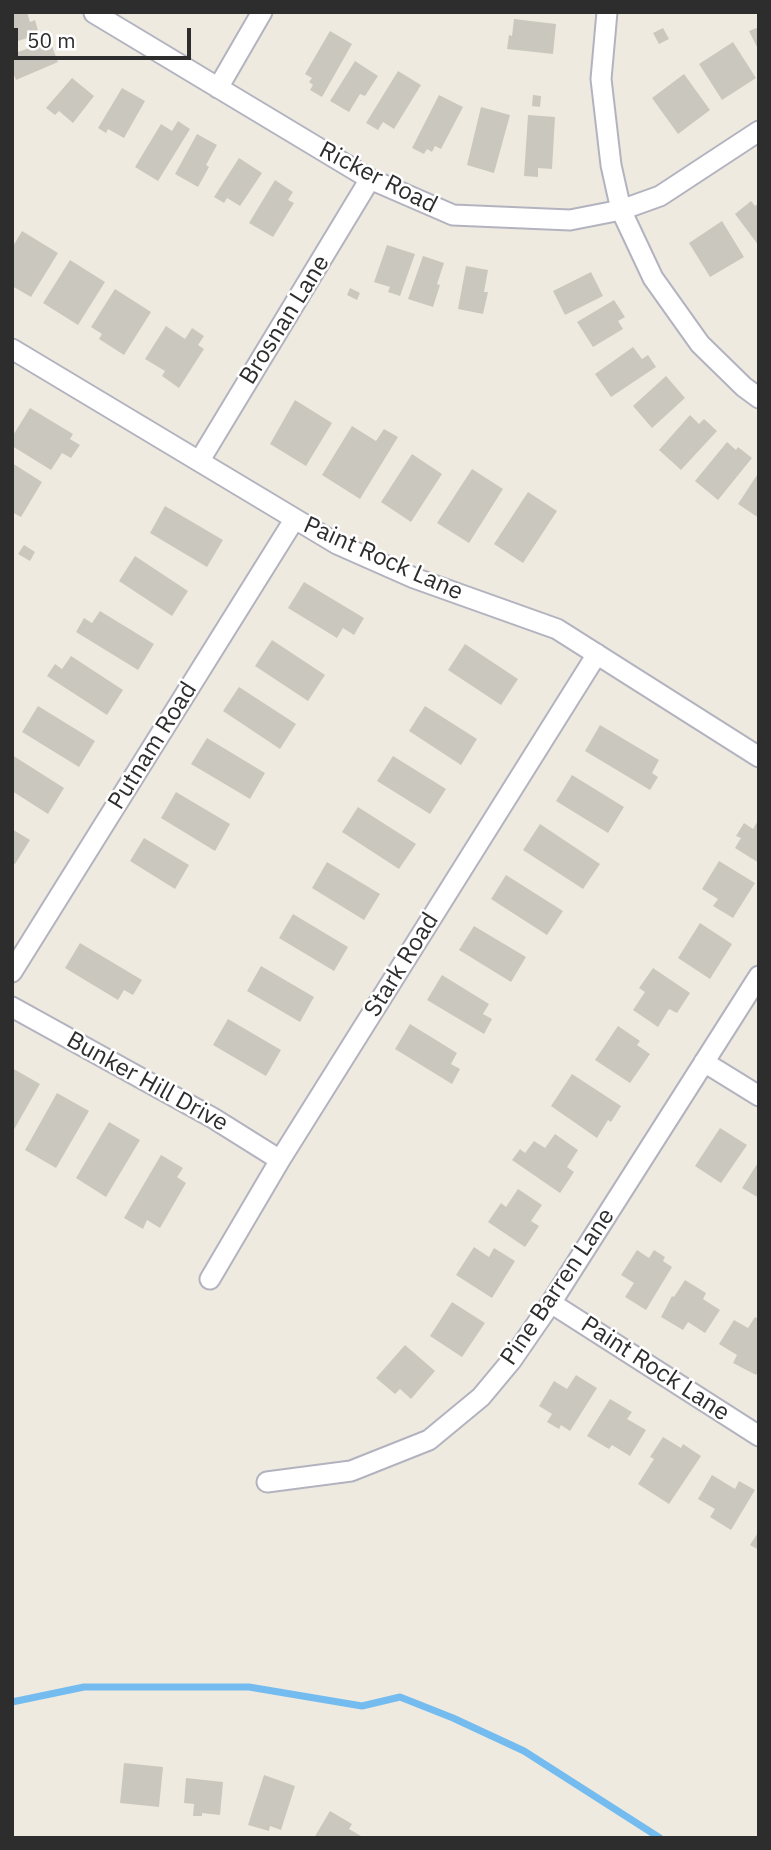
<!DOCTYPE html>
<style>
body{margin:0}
#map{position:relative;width:771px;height:1850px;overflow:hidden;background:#eeeae0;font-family:"IBM Plex Sans",sans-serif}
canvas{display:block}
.frame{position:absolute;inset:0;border:14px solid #2d2d2d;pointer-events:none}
.scale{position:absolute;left:14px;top:28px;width:177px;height:32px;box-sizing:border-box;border:4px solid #2d2d2d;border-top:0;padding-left:9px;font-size:21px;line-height:24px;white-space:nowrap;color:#2d2d2d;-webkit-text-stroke:5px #fff;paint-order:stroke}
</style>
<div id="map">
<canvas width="771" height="1850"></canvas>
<div class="frame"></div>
<div class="scale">50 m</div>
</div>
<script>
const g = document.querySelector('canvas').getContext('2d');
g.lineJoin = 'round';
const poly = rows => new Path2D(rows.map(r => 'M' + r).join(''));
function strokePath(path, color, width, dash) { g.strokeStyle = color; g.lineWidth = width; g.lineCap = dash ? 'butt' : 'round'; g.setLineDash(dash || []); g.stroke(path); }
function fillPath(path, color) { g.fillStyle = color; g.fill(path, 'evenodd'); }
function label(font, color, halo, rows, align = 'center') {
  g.font = font + ' "IBM Plex Sans",sans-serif'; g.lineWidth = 5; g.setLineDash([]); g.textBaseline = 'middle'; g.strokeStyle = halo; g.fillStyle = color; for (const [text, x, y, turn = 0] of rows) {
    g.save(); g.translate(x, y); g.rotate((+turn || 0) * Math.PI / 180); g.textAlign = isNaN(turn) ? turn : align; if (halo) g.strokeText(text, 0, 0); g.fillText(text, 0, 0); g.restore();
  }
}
const stream = poly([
 [12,1702,84,1687,249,1687,362,1706,400,1697,453,1718,524,1751,660,1838]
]);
const building = poly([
 [12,12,27,12,30,22,35,20,39,34,12,43],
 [514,19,556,24,553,54,507,49,509,35,512,36],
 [759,27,759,51,749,31],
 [663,28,669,39,659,44,653,33],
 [330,31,352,44,322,97,310,90,313,85,309,82,312,78,305,74],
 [50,41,58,62,16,80,12,70,12,54],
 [733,42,756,78,722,100,699,64],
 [355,61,378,76,365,96,360,94,349,112,330,101],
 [398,71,421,85,394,129,383,122,378,130,366,123],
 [684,74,710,110,678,134,652,98],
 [72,78,94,96,73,123,59,111,55,115,46,108],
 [122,88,145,101,124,138,108,129,106,133,98,128],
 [439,95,463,107,441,149,435,146,432,152,427,149,424,154,412,148],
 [533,95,541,96,540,107,532,106],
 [481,107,510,115,494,173,467,165],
 [528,115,555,117,552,169,538,168,538,177,524,176],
 [178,121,190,129,158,181,135,167,161,124,172,131],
 [197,134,217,145,206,165,209,167,198,187,175,174],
 [239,158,262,173,240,206,227,198,224,203,214,197],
 [275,180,293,192,288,200,294,203,273,237,249,223],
 [751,201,755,206,759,203,759,246,735,214],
 [722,221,744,257,710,277,689,243],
 [22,231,58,253,31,297,12,286,12,248],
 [387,245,415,254,400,296,388,292,390,287,374,282],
 [423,256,444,263,437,284,440,285,433,307,408,299],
 [70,260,105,282,78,325,43,303],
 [466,266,488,270,484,292,488,292,483,314,458,309],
 [591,272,603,296,565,315,553,291],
 [350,288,360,293,357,300,347,295],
 [115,289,151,312,124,355,99,339,102,334,91,327],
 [614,300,625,317,618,321,623,329,593,347,577,322],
 [166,326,185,339,192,328,204,336,198,345,204,349,179,388,162,376,165,371,145,359],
 [633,347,642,359,648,355,656,367,611,397,595,374],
 [666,376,685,398,652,428,633,406],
 [295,400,332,423,306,466,270,444],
 [30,408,73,434,70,439,80,445,71,458,62,453,51,470,12,446,12,437],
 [690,415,699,424,704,419,717,431,681,470,659,450],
 [352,426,376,441,384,429,398,437,360,499,322,475],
 [727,442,736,450,738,447,752,458,718,500,695,481],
 [412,454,442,474,411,522,381,502],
 [12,463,42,482,21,517,12,512],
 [472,469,503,489,469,543,437,523],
 [759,472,759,518,738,504],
 [528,492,557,511,523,563,494,544],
 [165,506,223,540,207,567,150,533],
 [24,545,35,552,30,561,18,554],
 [135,556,188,591,172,616,119,581],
 [304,582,364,618,354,635,343,628,337,638,288,608],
 [100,611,154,644,138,670,76,632,84,618,92,623],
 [272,640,325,675,308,701,255,666],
 [465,644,518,679,501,705,448,670],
 [71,656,123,690,107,715,47,676,55,664,62,669],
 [239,687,296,724,280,749,223,711],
 [38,706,95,741,79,767,22,732],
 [425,706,477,739,461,765,409,731],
 [600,725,659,760,652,773,658,777,650,790,585,751],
 [207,738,265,773,250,799,191,764],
 [12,755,64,788,48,814,12,791],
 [393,756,446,789,430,814,377,781],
 [572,775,624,807,608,833,556,801],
 [176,792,230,824,215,851,161,818],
 [358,807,416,844,399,869,342,832],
 [759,819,759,863,735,848,741,838,736,836,744,823,753,829],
 [540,824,600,864,583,889,523,850],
 [12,829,30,840,15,864,12,863],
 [144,838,189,865,175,889,130,861],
 [719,861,755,883,733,918,713,906,718,899,702,889],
 [327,862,380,894,364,920,312,888],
 [506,875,563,911,547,935,491,899],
 [293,914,348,947,334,971,279,938],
 [700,923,732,944,710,979,678,958],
 [474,926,526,957,511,982,459,950],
 [80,943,142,980,133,995,124,990,118,1000,65,968],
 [261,966,314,997,300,1022,247,991],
 [653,968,690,993,677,1013,669,1009,658,1027,633,1010,645,992,639,988],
 [442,975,489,1004,483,1014,492,1019,484,1034,427,1000],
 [228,1019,281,1050,266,1076,213,1045],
 [410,1024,457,1053,451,1064,460,1069,452,1084,395,1049],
 [618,1026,640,1041,637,1045,650,1054,630,1083,595,1060],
 [12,1068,40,1084,12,1133],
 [572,1074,621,1106,611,1122,608,1120,597,1138,551,1106],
 [57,1093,89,1111,56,1168,25,1150],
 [109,1122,140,1140,106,1197,76,1178],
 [720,1128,747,1145,721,1183,695,1166],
 [555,1134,578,1150,567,1167,574,1172,560,1193,512,1160,520,1149,525,1153,534,1141,545,1148],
 [161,1155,183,1168,177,1177,186,1183,160,1228,147,1220,143,1229,124,1218],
 [759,1161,759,1198,742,1188],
 [518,1189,542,1205,531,1221,539,1226,525,1247,488,1222,501,1203,506,1207],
 [474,1247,489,1257,494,1248,515,1261,492,1298,456,1275],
 [637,1250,649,1258,654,1250,665,1257,663,1261,672,1267,646,1310,625,1297,634,1283,621,1275],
 [685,1280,706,1293,703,1299,720,1310,705,1333,688,1322,683,1330,661,1317,672,1296,674,1297],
 [452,1302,485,1323,462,1357,430,1336],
 [755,1317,759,1319,759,1369,756,1375,733,1363,737,1355,719,1344,734,1320,748,1328],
 [405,1345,435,1371,411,1399,400,1389,395,1394,376,1378],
 [576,1375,597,1388,570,1431,561,1425,559,1429,547,1422,552,1414,539,1406,554,1381,567,1389],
 [610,1399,632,1412,627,1419,646,1430,630,1456,612,1445,609,1449,587,1436],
 [663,1437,681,1448,683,1444,701,1456,669,1504,638,1484,654,1459,650,1457],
 [712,1475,735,1489,739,1481,755,1490,731,1530,710,1517,715,1509,698,1499],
 [759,1531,759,1550,750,1545],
 [124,1763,163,1767,159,1807,120,1803],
 [264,1775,295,1786,281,1830,270,1826,269,1831,248,1825],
 [186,1778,223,1782,220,1815,202,1813,202,1816,193,1816,194,1804,184,1803],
 [330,1811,352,1824,349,1829,361,1836,359,1838,314,1838]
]);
const minor = poly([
 [607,12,601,79,611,165,621,210,653,278,700,344,744,387,759,398],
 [94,13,370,179,453,215,570,220,621,210,660,196,759,131],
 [218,88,262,12],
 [12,349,337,544,414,578,557,629,759,757],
 [200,460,370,179],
 [12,972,294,520],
 [12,1007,213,1118,280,1160],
 [704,1062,759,1096],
 [210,1279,280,1160,597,654],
 [551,1303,759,1436],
 [267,1482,351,1471,429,1440,481,1397,511,1361,551,1303,759,976]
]);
const streetNames = [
 ["Ricker Road",378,178,27],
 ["Brosnan Lane",285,320,-58],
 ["Paint Rock Lane",383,559,24],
 ["Putnam Road",153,746,-58],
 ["Stark Road",402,965,-58],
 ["Bunker Hill Drive",147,1082,29],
 ["Pine Barren Lane",558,1287,-56],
 ["Paint Rock Lane",655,1369,33]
];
strokePath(stream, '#74bcef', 7);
fillPath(building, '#cac8be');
strokePath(minor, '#b3b3c0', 23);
strokePath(minor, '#fff', 19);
label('24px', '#2d2d2d', '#fff', streetNames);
</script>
